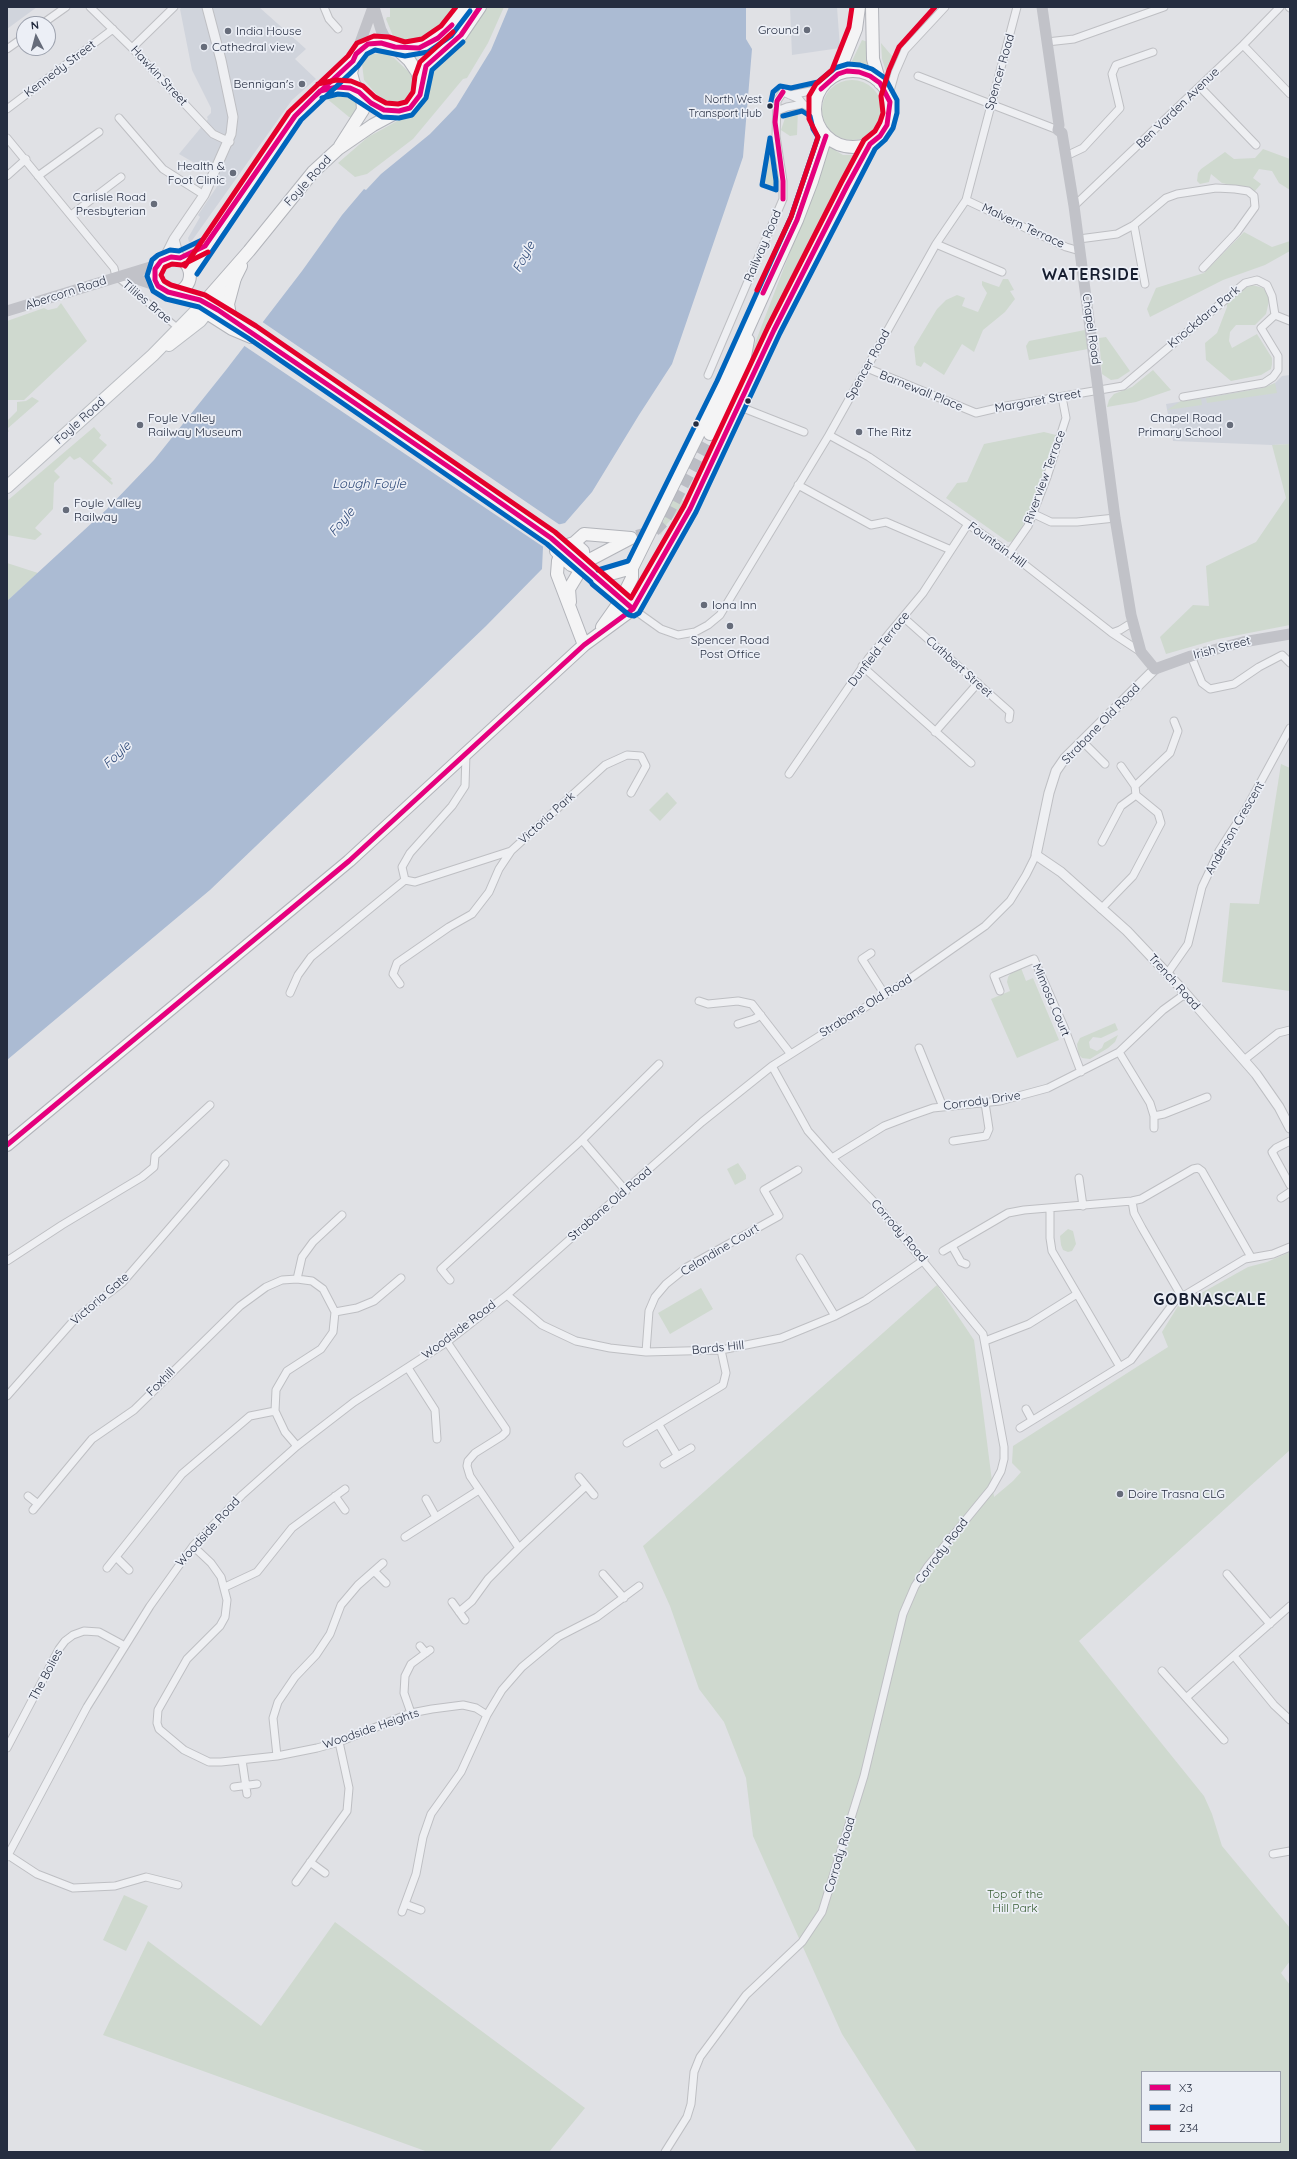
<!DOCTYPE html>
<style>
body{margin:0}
#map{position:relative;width:1297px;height:2159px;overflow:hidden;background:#e0e1e5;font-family:Quicksand,sans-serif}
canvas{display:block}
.frame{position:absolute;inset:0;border:8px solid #252d40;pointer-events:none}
.legend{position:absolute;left:1141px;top:2071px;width:140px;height:72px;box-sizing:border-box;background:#eceff6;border:1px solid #9ca1ad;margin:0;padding:5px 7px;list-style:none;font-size:12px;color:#252d40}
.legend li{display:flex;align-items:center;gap:8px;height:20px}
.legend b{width:20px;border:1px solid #9ca1ad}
.north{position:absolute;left:16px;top:16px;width:40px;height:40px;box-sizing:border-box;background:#eceff6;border:1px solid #9ca1ad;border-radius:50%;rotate:354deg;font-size:11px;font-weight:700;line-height:16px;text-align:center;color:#252d40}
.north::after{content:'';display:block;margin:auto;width:14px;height:18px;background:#666c7a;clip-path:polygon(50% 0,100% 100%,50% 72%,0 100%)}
</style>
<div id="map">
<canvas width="1297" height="2159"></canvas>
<div class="frame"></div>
<ul class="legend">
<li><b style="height:5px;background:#e5007d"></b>X3</li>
<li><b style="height:5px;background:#0065bd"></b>2d</li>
<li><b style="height:5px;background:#e4002b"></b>234</li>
</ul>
<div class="north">N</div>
</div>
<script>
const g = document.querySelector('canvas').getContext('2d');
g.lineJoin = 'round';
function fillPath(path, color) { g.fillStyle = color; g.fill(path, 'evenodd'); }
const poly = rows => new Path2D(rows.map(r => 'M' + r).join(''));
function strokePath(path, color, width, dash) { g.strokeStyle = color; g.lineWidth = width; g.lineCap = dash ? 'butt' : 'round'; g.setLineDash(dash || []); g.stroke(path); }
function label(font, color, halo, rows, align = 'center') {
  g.font = font + ' Quicksand,sans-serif'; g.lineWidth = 3.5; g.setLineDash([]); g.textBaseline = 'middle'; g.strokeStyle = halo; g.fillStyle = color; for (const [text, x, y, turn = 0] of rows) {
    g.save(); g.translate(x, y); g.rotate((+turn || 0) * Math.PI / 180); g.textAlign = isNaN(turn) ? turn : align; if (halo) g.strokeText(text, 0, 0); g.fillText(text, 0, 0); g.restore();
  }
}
const built = poly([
 [7,7,37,7,7,29],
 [182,7,259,7,306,49,295,59,316,79,292,100,191,242,189,242,188,238,200,217,198,215,222,179,179,154,208,119,207,117,211,113,211,108,192,70,180,9],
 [790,7,837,7,840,48,792,55],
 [1290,375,1290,444,1272,445,1173,441,1166,404,1263,388,1275,383,1282,376]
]);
const green = poly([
 [390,7,460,7,436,34,418,44,400,43,393,36,386,19,387,17,390,17],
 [487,7,504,7,488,43,467,78,463,79,413,139,367,174,355,177,338,163,368,137,421,108,429,91,430,71,433,65,459,44,473,28],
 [862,40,868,42,871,67,851,63],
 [881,43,898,63,889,80,882,59],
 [384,53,394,58,409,72,414,83,413,93,407,100,393,104,377,95,364,80,362,64,365,57,371,54],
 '822 110a30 30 0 1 1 60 0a30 30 0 1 1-60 0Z',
 [341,92,353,95,356,99,356,112,353,117,349,117,326,98,333,93],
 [798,109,797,135,790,136,781,130,785,118,792,111],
 [767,140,770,141,776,186,767,185,763,179,762,172],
 [828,146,843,155,858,155,811,238,750,363,747,364,825,161],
 [1263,149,1290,159,1290,190,1279,183,1272,171,1259,169,1253,178,1261,184,1255,191,1222,183,1211,174,1209,182,1200,184,1197,181,1198,173,1201,169,1225,152,1234,159,1255,158],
 [1244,232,1272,247,1290,241,1290,251,1265,265,1223,280,1150,317,1147,309,1156,288,1204,273],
 [1003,279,1008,279,1014,290,1010,291,1015,299,1005,312,983,330,974,352,962,344,944,375,924,362,921,367,916,365,914,347,937,309,946,300,957,295,965,298,962,306,978,312,987,293,982,285,982,281,999,287],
 [1253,285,1263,288,1268,294,1269,301,1266,314,1255,325,1236,325,1230,332,1229,341,1232,348,1257,334,1272,358,1272,364,1271,369,1261,375,1231,381,1206,360,1205,343,1217,333,1227,307,1227,301,1241,289],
 [61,303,87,341,24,400,7,400,7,321,44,308,48,310,57,308],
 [1085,330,1088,349,1029,360,1026,346,1029,341],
 [1106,337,1130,371,1118,379,1111,380,1102,374,1099,338],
 [1153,370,1171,390,1136,402,1107,407,1109,400,1114,394,1132,387],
 [1275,383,1277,393,1207,403,1206,398,1263,388],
 [32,397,39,401,7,429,9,431,7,433,7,421,17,411,17,402,26,401],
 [1201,399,1202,405,1167,410,1181,401],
 [94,427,101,435,99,438,107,445,92,461,112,479,110,480,113,483,112,485,80,457,74,460,70,456,54,471,60,477,54,483,53,509,35,528,42,534,35,540,7,535,7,501],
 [1044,432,1056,435,1032,506,1016,541,1008,542,946,498,957,483,967,482,984,444],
 [1290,444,1290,625,1218,639,1166,654,1160,637,1193,605,1209,606,1206,566,1256,542,1286,498,1272,445],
 [674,497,687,502,667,524,661,535,658,533],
 [7,563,38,573,7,601],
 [1281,764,1290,768,1290,991,1222,982,1230,903,1259,904],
 [667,792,677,803,660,821,649,810],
 [1021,968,1026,981,1033,978,1059,1040,1017,1058,991,999,1010,991,1007,982,1008,977,1011,973],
 [1115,1023,1118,1030,1101,1038,1093,1037,1089,1042,1090,1048,1097,1051,1102,1048,1104,1043,1118,1035,1115,1042,1108,1048,1090,1059,1082,1058,1078,1054,1077,1044,1080,1038],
 [738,1163,746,1175,746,1179,735,1185,727,1169],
 [1068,1229,1073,1231,1076,1244,1072,1251,1068,1252,1063,1250,1061,1245,1060,1236],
 [1290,1252,1290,1450,1079,1641,1204,1796,1212,1814,1222,1846,1290,1928,1290,1961,1281,1973,1290,1985,1290,2152,917,2152,842,2034,753,1836,746,1778,724,1722,699,1689,670,1606,643,1546,937,1285,974,1340,994,1497,1013,1481,1021,1472,1012,1463,1013,1446,1168,1347,1162,1332,1178,1306,1248,1267,1267,1262],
 [1142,2072,1280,2072,1280,2142,1142,2142],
 [701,1288,713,1309,670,1334,658,1313],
 [124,1895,148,1906,126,1951,103,1940],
 [335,1922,585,2108,549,2152,428,2152,103,2035,148,1941,261,2026]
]);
const water = poly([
 [509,7,746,7,746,39,752,49,743,157,672,364,639,415,592,492,565,523,557,525,543,547,542,569,486,626,210,890,7,1060,7,601,107,509,154,460,226,370,302,271,342,215,364,189,366,190,381,174,430,134,456,107,491,50]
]);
const pier = poly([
 [261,321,560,525,561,526,558,527,545,548,243,345]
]);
const trunkTunnel = poly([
 [637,536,654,531,664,521,710,434]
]);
const pedestrian = poly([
 [117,277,178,328]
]);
const minor = poly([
 [90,7,132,48,213,134,230,142],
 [324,7,329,19,338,29],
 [1289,7,1290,8],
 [42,24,66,7],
 [1047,42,1074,39,1164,7],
 [1243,45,1290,94],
 [132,48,174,7],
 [7,49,24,37],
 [918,76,1058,130],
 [1200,87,1256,145],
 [790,95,821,89],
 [888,98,895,73,905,50,945,7],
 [7,109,113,29],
 [777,111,787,107,803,104],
 [119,118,163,169,204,195],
 [7,138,114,268,116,277],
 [1066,156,1083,148,1120,108,1112,74,1116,65,1153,52],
 [7,176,26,159],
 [38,176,99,132],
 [966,200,1066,247,1080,251],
 [1074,206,1243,45,1280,7],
 [71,215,121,177],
 [1134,225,1145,284],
 [1079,239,1117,234,1134,225,1166,198,1177,194,1216,188,1235,189,1248,191,1254,196,1255,207,1237,232,1203,268],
 [936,244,1002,272],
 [1275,315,1290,321],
 [867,368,976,413,1006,406,1123,386,1245,283,1257,280,1267,285,1272,296,1275,315,1261,328,1278,356,1278,370,1273,377,1264,383,1183,397],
 [708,375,783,199,783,181,776,136,777,101,783,92,799,99,803,104,816,111],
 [738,406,804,432],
 [829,435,869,457,952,513,1015,557,1112,633,1141,652],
 [798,485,871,525,886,522,951,550],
 [1034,514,1051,522,1077,522,1115,518],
 [1009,553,1028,526,1047,477,1066,418,1062,397],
 [633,609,661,629,678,635,695,632,708,625,720,615,829,435,936,244,966,200,1017,7],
 [903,617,1010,712,1009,719],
 [1112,633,1120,630,1133,622],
 [1191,656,1202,683,1210,689,1234,684,1259,667,1282,655,1290,663],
 [862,666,971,763],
 [935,732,978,683],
 [1082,741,1105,764],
 [1121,766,1135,786],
 [789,774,868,659,923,593,968,524],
 [1102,842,1121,806,1136,795,1135,786,1170,753,1178,731,1174,721],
 [405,880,415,882,511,851,605,765,627,755,641,756,646,766,631,793],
 [1101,909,1133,876,1161,823,1158,813,1136,795],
 [871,953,862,959,885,995],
 [1167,974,1188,944,1202,887,1219,851,1246,809,1290,728],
 [400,984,393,974,397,963,449,927,472,914,489,892,499,869,511,851],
 [1000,991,994,976,1034,959,1064,1027,1081,1072],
 [290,993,298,975,311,957,405,880,402,867,410,853,452,806,465,786,466,754],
 [699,1001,708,1004,738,1001,752,1004,790,1053],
 [738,1024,754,1019,761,1015],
 [919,1048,943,1107],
 [1119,1052,1150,1103,1154,1116,1154,1128],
 [1244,1060,1278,1033,1290,1030],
 [1154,1116,1164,1114,1207,1097],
 [953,1141,986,1136,989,1129,985,1103],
 [1290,1141,1276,1148,1272,1152,1290,1185],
 [832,1158,884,1126,910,1116,933,1108,1000,1101,1048,1088,1119,1052,1163,1010,1185,994],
 [1079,1178,1083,1206],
 [626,1191,582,1140,659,1064],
 [1281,1198,1290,1192],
 [1132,1201,1134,1213,1142,1228,1182,1297],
 [1050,1208,1050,1238,1052,1251,1120,1367],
 [952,1246,961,1262,966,1264],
 [943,1251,1008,1213,1024,1210,1132,1201,1141,1199,1193,1169,1198,1168,1202,1171,1251,1257],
 [800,1258,835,1316],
 [7,1261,62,1225,142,1177,154,1167,155,1156,210,1105],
 [297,1279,302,1257,313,1242,342,1215],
 [450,1280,441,1269,582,1140],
 [507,1295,542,1325,576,1341,610,1348,646,1352,721,1350,781,1338,835,1316,866,1300,924,1260],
 [335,1312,357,1308,374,1301,401,1278],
 [985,1341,1029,1324,1077,1294],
 [447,1342,506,1429,506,1432,502,1436,475,1453,468,1461,467,1466,470,1476,519,1548],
 [646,1352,649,1311,655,1297,666,1284,687,1267,779,1216,764,1190,798,1170],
 [408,1368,435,1410,437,1439],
 [7,1396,75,1319,122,1283,225,1164],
 [1026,1409,1032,1420],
 [659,1425,677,1455],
 [1020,1428,1131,1360,1175,1301,1245,1259,1273,1254,1290,1247],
 [627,1443,723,1385,726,1373,721,1350],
 [664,1464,691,1448],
 [579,1477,594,1495],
 [28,1496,38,1504],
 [335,1496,345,1510],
 [426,1499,436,1517],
 [33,1510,92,1439,134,1410,240,1306,266,1287,282,1280,297,1279,312,1281,323,1289,335,1312,333,1332,321,1349,287,1371,276,1390,275,1411,285,1432,297,1446],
 [405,1537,479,1490],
 [193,1546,211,1563,221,1577,227,1600,225,1617,220,1626,187,1659,158,1710,157,1723,159,1729,184,1750,209,1762,221,1762,277,1756,317,1748,339,1742,411,1713,432,1709,463,1705,476,1708,487,1715],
 [116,1557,129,1570],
 [107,1568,182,1474,250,1416,275,1411],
 [374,1571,386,1583],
 [603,1574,624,1598],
 [1227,1574,1270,1624],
 [225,1587,257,1572,292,1528,345,1489],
 [452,1602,465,1620],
 [459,1612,472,1601,488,1579,519,1548,586,1486],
 [420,1646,426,1653],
 [1234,1656,1274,1705,1290,1720],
 [1162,1671,1224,1740],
 [1187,1697,1290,1606],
 [411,1713,404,1693,405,1676,411,1664,430,1650],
 [7,1748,59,1649,65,1641,73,1635,84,1631,99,1632,125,1646],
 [277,1756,273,1718,278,1702,295,1677,316,1655,330,1634,341,1605,358,1585,383,1563],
 [242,1760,247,1794],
 [234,1787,257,1784],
 [1273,1854,1290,1851],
 [8,1855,37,1874,73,1888,115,1886,146,1877,178,1885],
 [7,1857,87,1707,150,1606,193,1546,242,1495,297,1446,354,1402,447,1342,507,1295,702,1122,772,1066,905,982,985,926,1010,901,1026,875,1036,855],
 [310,1862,325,1873],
 [296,1882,347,1811,349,1788,339,1742],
 [405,1904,421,1910],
 [402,1912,416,1874,423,1837,431,1814,461,1772,487,1715,502,1690,522,1667,558,1637,597,1617,639,1586],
 [665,2152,687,2117,691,2104,694,2072,700,2057,746,1995,802,1942,822,1912,864,1776,903,1614,915,1586,928,1566,991,1489,1001,1471,1004,1459,1004,1447,983,1334,876,1204,832,1158,808,1131,772,1066]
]);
const tertiary = poly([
 [174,239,179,258],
 [164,259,174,239,204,195,231,134,233,117,221,60,207,7],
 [1155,669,1065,758,1056,771,1049,793,1036,855,1061,872,1127,931,1179,986,1256,1074,1279,1107,1290,1128]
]);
const secondary = poly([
 [374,7,381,30,388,44],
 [1042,7,1059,125,1058,130,1062,133,1074,206,1115,518,1131,615,1141,652,1155,669,1191,656,1243,642,1290,634],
 [356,54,373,7],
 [125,275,158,286],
 [7,311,157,265]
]);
const primary = poly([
 [169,345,200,321,235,278],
 [7,487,153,355,199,308]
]);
const trunk = poly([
 [872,7,873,59,880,83],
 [374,43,388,44,395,47,409,60,417,72,421,85,420,95,410,108,399,111,384,110,362,95,354,84,351,73,355,58,362,48,374,43],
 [395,47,419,48,431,43,453,23,465,7],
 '815 109a38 38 0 1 1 76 0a38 38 0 1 1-76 0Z',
 [838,74,856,29,859,7],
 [421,83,426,66,461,35,480,7],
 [321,91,344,87,359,92],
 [340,146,363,110,362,95],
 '154 275a18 18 0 1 1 36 0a18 18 0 1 1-36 0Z',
 [190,271,217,229,295,116,304,106,353,61],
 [173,293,202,301],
 [230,315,228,304,235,278,241,266],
 [251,337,232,329,199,308,249,251,313,172,338,149,373,125,399,111],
 [710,434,731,392,745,356,748,340],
 [556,551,571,565,576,567,631,538],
 [594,576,627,604],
 [596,578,632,568],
 [570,602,569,589,584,564,583,551,574,543],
 [602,627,621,600,632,578,632,568,723,384,797,220,812,181,826,136],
 [584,645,557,574,558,561,562,550,565,546,574,543,584,534,631,538],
 [7,1145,349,861,584,645,633,609,690,509,795,288,870,144]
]);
const trunkBridge = poly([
 [202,301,252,332,551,538,594,576]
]);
const bus1 = poly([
 [480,7,461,35,426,66,420,95,410,108,399,111,384,110,371,103,359,92,350,88,337,87,320,91,295,116,205,246,180,258,171,257,161,261,155,269,155,280,158,286,168,292,200,300,218,310,462,476,551,538,633,609],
 [783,92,777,101,775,122,783,181,783,199],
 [313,98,353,61,356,54,368,44,381,43,395,47,419,48,438,38,452,25],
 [763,293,797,220,826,136],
 [7,1145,349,861,584,645,633,609,690,509,774,330,847,186,870,144,880,136,887,125,890,102,880,83,870,76,859,72,847,71,838,74,821,89]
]);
const bus2 = poly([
 [322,98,338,94,348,95,382,117,399,118,412,115,426,98,432,70,463,42],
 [770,138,776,181,776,190,762,185,770,138],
 [202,240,179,251,170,250,158,255,152,260,147,276,153,291,166,299,199,307,248,338,547,544,591,582],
 [197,274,301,120,358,66,367,54,375,50,405,56,428,52,451,36,470,11],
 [598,570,628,561,717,381,791,217,818,137,813,129,810,116,802,111,783,116],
 [592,584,629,615,634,616,639,613,696,512,780,333,875,149,885,140,893,128,897,113,897,100,885,78,872,69,860,65,848,64,835,68,818,82,791,88,780,86,773,92,770,106]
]);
const bus3 = poly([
 [318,84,336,80,351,81,363,86,375,97,386,103,398,104,406,102,413,92,415,76,420,62,453,32],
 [208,252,182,265,172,264,165,267,161,275,164,281,171,285,205,295,256,326,555,532,631,598,684,506,768,327,841,183,864,140,875,131,880,122,883,113,881,96,889,70,899,47,935,7],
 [185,266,289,112,348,56,357,43,374,36,389,37,405,42,422,39,441,26,456,7],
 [757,290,791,217,818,137,809,119,809,96,816,84,832,70,849,27,852,7]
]);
const markers = [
 [807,30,4,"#666c7a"],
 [228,31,4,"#666c7a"],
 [204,47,4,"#666c7a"],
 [302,84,4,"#666c7a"],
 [770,106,3.5,"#252d40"],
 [233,173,4,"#666c7a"],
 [154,204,4,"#666c7a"],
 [748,401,3.5,"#252d40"],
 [696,424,3.5,"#252d40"],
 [140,425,4,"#666c7a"],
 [1230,425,4,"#666c7a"],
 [859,432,4,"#666c7a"],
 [66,510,4,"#666c7a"],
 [704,605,4,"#666c7a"],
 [730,626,4,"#666c7a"],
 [1120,1494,4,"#666c7a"]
];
const busNames = [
 ["North West",762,100],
 ["Transport Hub",762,114]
];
const poiNames = [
 ["Ground",799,30,"right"],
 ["India House",236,31],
 ["Cathedral view",212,47],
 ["Bennigan's",294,84,"right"],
 ["Health &",225,166,"right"],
 ["Foot Clinic",225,180,"right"],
 ["Carlisle Road",146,197,"right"],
 ["Presbyterian",146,211,"right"],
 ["Foyle Valley",148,418],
 ["Railway Museum",148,432],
 ["Chapel Road",1222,418,"right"],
 ["Primary School",1222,432,"right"],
 ["The Ritz",867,432],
 ["Foyle Valley",74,503],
 ["Railway",74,517],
 ["Iona Inn",712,605],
 ["Spencer Road",730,640,"center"],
 ["Post Office",730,654,"center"],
 ["Doire Trasna CLG",1128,1494]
];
const streetNames = [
 ["Kennedy Street",60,69,-37],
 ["Spencer Road",1000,72,-74],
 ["Hawkin Street",159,76,47],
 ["Ben Varden Avenue",1178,108,-44],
 ["Foyle Road",308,181,-48],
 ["Malvern Terrace",1023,226,25],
 ["Railway Road",763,246,-67],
 ["Abercorn Road",66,293,-18],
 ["Tiliies Brae",147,302,40],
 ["Knockdara Park",1204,317,-40],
 ["Chapel Road",1091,329,82],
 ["Spencer Road",868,365,-61],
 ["Barnewall Place",921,391,22],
 ["Margaret Street",1038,401,-10],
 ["Foyle Road",80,421,-42],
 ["Riverview Terrace",1045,477,-70],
 ["Fountain Hill",997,545,36],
 ["Irish Street",1222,648,-15],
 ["Dunfield Terrace",879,649,-52],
 ["Cuthbert Street",959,667,42],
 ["Strabane Old Road",1101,724,-46],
 ["Victoria Park",547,818,-42],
 ["Anderson Crescent",1235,828,-60],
 ["Trench Road",1174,982,48],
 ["Mimosa Court",1051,1000,67],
 ["Strabane Old Road",866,1006,-32],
 ["Corrody Drive",982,1101,-8],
 ["Strabane Old Road",610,1204,-41],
 ["Corrody Road",899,1231,49],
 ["Celandine Court",720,1250,-31],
 ["Victoria Gate",100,1299,-41],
 ["Woodside Road",459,1330,-37],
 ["Bards Hill",718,1348,-6],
 ["Foxhill",161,1382,-45],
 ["Woodside Road",208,1532,-48],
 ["Corrody Road",942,1551,-53],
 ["The Bolies",46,1675,-62],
 ["Woodside Heights",371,1729,-19],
 ["Corrody Road",840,1855,-73]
];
const parkNames = [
 ["Top of the",1015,1894],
 ["Hill Park",1015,1908]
];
const waterNames = [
 ["Foyle",524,257,-62],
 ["Lough Foyle",369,484],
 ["Foyle",342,522,-50],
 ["Foyle",117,755,-43]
];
const districtNames = [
 ["WATERSIDE",1091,275],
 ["GOBNASCALE",1210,1300]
];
fillPath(built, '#d0d4dc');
fillPath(green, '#cfd9cf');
fillPath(water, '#abbbd3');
fillPath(pier, '#e0e1e5');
strokePath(trunkTunnel, '#bbbdc4', 12, [12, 6]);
strokePath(pedestrian, '#bebfc3', 8);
strokePath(minor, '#bebfc3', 9);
strokePath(tertiary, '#bebfc3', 11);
strokePath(primary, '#bbbec3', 14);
strokePath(trunk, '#b2b4ba', 14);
strokePath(pedestrian, '#eeeff2', 5.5);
strokePath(minor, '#eeeff2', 7);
strokePath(tertiary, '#eeeff2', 9);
strokePath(secondary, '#c1c2c8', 11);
strokePath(primary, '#f4f4f5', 12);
strokePath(trunk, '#f4f4f5', 12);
strokePath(trunkBridge, '#b2b4ba', 14, []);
strokePath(trunkBridge, '#f4f4f5', 12);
strokePath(bus1, '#e5007d', 5);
strokePath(bus2, '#0065bd', 5);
strokePath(bus3, '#e4002b', 5);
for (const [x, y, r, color] of markers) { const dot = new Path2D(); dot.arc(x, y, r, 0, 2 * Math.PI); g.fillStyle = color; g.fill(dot); strokePath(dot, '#eceff6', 1.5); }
label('11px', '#252d40', '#eceff6', busNames, 'right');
label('12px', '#252d40', '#eceff6', poiNames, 'left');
label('12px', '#252d40', '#eceff6', streetNames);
label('12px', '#365c31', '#eceff6', parkNames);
label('italic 13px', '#2c4776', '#eceff6', waterNames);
g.letterSpacing = '1px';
label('bold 16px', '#171e30', '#eceff6', districtNames);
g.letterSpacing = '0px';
</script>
